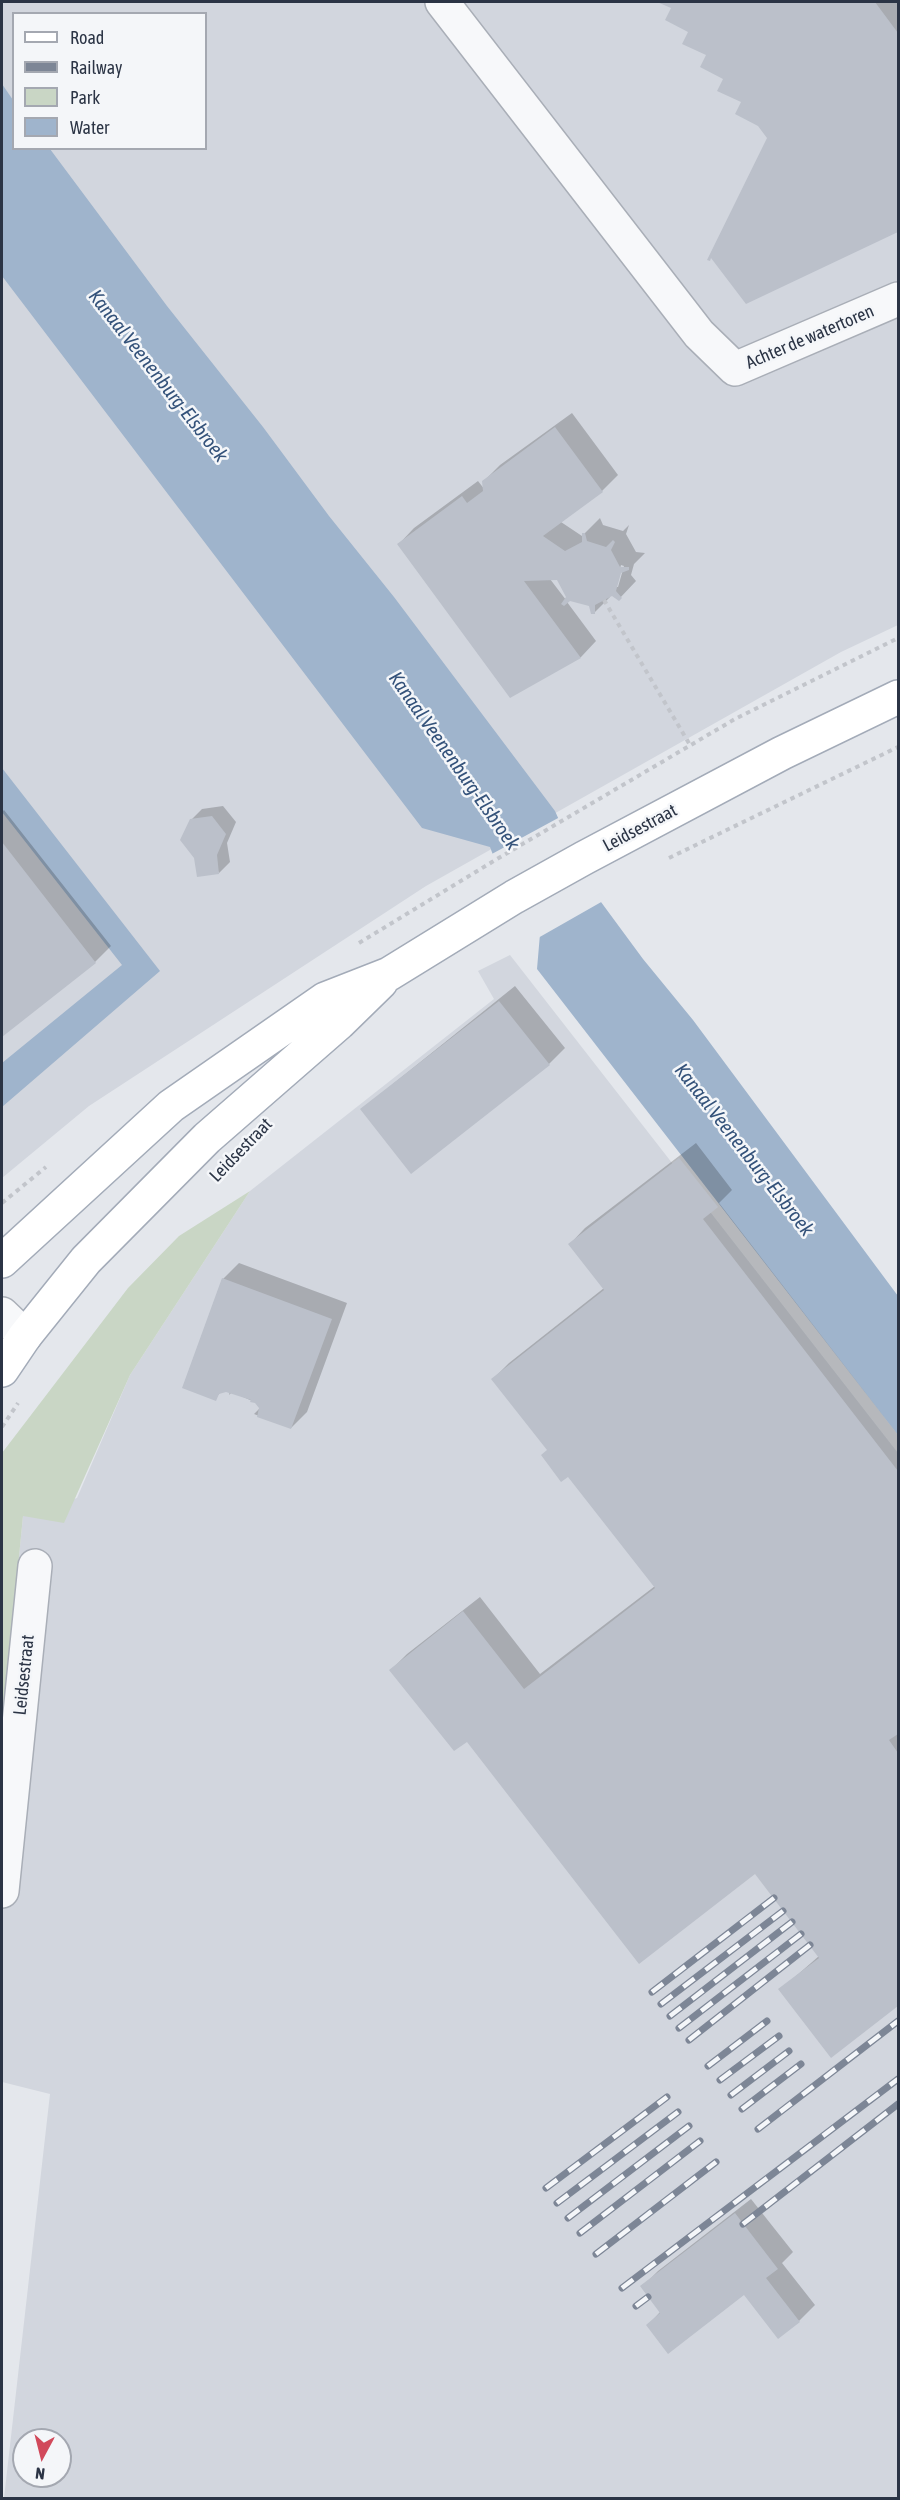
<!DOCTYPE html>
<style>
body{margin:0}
#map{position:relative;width:900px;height:2500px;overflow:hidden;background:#e4e7ec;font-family:"Asap Condensed",sans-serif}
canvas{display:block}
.frame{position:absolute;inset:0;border:3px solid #2b3445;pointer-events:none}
.legend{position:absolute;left:12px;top:12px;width:195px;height:138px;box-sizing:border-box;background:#f4f6f9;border:2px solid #a4a8b1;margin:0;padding:8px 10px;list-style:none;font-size:18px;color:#2b3445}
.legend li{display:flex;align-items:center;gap:12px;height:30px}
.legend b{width:30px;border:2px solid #a4a8b1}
.north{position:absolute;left:12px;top:2428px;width:60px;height:60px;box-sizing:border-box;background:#f4f6f9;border:2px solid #a4a8b1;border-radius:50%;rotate:187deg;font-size:16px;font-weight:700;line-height:24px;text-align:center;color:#2b3445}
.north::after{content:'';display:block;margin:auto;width:21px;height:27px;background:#d1495b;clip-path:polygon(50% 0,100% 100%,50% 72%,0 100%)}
</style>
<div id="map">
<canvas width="900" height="2500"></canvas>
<div class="frame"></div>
<ul class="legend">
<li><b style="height:8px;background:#fff"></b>Road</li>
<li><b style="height:8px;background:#7d8696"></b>Railway</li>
<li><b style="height:16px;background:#c9d6c5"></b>Park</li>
<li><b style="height:16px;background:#9fb4cc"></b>Water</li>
</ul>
<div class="north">N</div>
</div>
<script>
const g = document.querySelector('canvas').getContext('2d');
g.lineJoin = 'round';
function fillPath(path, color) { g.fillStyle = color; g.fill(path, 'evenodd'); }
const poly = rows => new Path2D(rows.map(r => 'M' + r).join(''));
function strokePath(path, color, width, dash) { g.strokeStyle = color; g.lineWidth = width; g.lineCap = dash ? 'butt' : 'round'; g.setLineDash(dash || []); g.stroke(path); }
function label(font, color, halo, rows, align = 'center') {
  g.font = font + ' "Asap Condensed",sans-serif'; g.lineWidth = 5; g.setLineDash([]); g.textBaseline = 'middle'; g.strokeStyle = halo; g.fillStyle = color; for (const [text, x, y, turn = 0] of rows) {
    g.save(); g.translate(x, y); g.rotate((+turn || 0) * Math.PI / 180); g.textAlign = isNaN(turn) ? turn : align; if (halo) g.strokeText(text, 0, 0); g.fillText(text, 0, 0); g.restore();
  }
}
const built = poly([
 [2,2,898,2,898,625,841,652,426,886,89,1106,2,1178],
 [14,14,206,14,206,148,14,148],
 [510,955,898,1453,898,2498,4,2498,50,2094,2,2082,2,1729,23,1516,77,1498,130,1375,250,1191,494,999,478,971],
 [24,2440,60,2440,60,2476,24,2476]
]);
const green = poly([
 [250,1191,130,1375,64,1523,23,1516,2,1729,2,1453,128,1288,179,1236]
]);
const water = poly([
 [2,84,13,100,14,148,50,149,167,306,263,427,329,516,394,597,555,811,586,880,601,902,643,959,693,1020,898,1296,898,1435,537,969,540,934,498,868,490,847,422,828,2,276],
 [2,768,160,971,2,1107,2,1063,122,965,2,812]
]);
const pier = poly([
 [560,817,589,879,603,901,538,938,490,855]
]);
const shadow = poly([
 [661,2,898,2,898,231,746,302,769,138,673,7],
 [572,413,618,475,602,491,561,522,582,536,600,518,603,525,623,531,629,525,626,534,636,552,645,553,634,564,631,575,636,581,619,599,610,593,610,597,594,613,590,605,570,599,567,602,596,641,581,657,511,696,399,544,414,528,478,481,485,490,484,481,500,465],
 [621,565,624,566,618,587,615,587],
 [558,578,568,597,566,600,550,579],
 [223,806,236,822,227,843,230,862,219,873,191,820,202,809],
 [4,810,111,946,95,962,2,1035,2,812],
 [515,986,565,1048,549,1064,393,1084],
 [696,1143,732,1190,719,1203,898,1435,898,2004,831,2056,780,1990,819,1956,756,1872,467,1740,391,1670,407,1654,480,1597,540,1674,655,1586,493,1379,509,1363,604,1288,570,1244,585,1228],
 [239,1263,347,1303,307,1412,291,1428,254,1414,260,1408,259,1404,232,1392,229,1395,230,1391,221,1392,214,1399,223,1279],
 [751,2199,793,2252,782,2263,815,2305,799,2321,745,2293,648,2325,661,2311,642,2287,658,2271]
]);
const building = poly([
 [657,2,875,2,898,33,898,232,746,304,711,258,710,261,707,260,767,138,758,126,735,114,741,102,717,91,723,79,700,67,706,55,682,44,688,32,665,20,671,8],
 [555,427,603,492,543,536,565,551,582,542,582,533,585,533,587,541,606,547,613,540,615,542,611,550,620,567,629,567,629,570,621,573,616,591,622,598,619,601,612,596,595,605,595,614,591,614,589,606,570,601,564,606,561,604,566,597,557,580,524,581,581,658,510,698,397,544,462,496,467,503,483,491,482,481],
 [212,816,226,834,217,855,219,874,197,877,194,858,180,840,190,819],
 [2,842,96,963,2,1037],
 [499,1001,550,1065,411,1174,360,1109],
 [679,1158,718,1207,703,1219,898,1471,898,1734,889,1740,898,1753,898,2006,831,2058,778,1989,819,1958,755,1874,639,1964,467,1742,454,1751,389,1670,463,1611,524,1689,655,1588,568,1477,561,1482,541,1455,547,1450,491,1379,604,1290,568,1244],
 [222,1278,332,1319,291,1429,257,1417,259,1408,255,1403,250,1402,251,1400,226,1392,219,1394,216,1401,182,1388],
 [735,2213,778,2269,766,2278,800,2322,778,2339,744,2295,668,2354,646,2325,660,2313,640,2286]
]);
const path = poly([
 [604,600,690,745],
 [669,858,898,747],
 [359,943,492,862,735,719,898,638],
 [2,1203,46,1167],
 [2,1427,18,1403]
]);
const minor = poly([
 [442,2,699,334,735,369,898,299],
 [2,1314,25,1336],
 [2,1891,35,1566]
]);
const major = poly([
 [2,1261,171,1106,325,999,389,974,514,897,584,858,782,753,898,697],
 [2,1370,25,1336,86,1260,207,1138,339,1023,381,982]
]);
const rail = poly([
 [652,1992,774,1898],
 [661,2004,783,1911],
 [670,2016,792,1922],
 [679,2028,801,1934],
 [689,2040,810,1945],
 [708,2066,767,2021],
 [720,2080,779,2036],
 [731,2095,789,2051],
 [742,2109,801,2064],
 [758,2129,898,2021],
 [546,2188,667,2097],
 [557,2203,678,2112],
 [568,2218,689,2126],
 [743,2224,898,2104],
 [580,2233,700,2141],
 [596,2254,716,2162],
 [622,2288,898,2079],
 [636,2306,648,2297]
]);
const streetNames = [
 ["Achter de watertoren",810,337,-23],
 ["Leidsestraat",640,828,-28],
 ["Leidsestraat",241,1150,-46],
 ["Leidsestraat",24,1675,-84]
];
const waterNames = [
 ["Kanaal Veenenburg-Elsbroek",158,376,52],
 ["Kanaal Veenenburg-Elsbroek",454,761,55],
 ["Kanaal Veenenburg-Elsbroek",744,1150,52]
];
fillPath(built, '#d2d6de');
fillPath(green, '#c9d6c5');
fillPath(water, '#9fb4cc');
fillPath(pier, '#e4e7ec');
fillPath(shadow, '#0003');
fillPath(building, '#bbc0ca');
strokePath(minor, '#a9aeb7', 36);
strokePath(major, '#a3abb8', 36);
strokePath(path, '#c2c5cb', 4, [4.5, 4.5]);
strokePath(minor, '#f7f8fa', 33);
strokePath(major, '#fff', 33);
strokePath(rail, '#7d8696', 7);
strokePath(rail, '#f4f6f9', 4.5, [14]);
label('18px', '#2b3445', '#f4f6f9', streetNames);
label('italic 20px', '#34527a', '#f4f6f9', waterNames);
</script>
